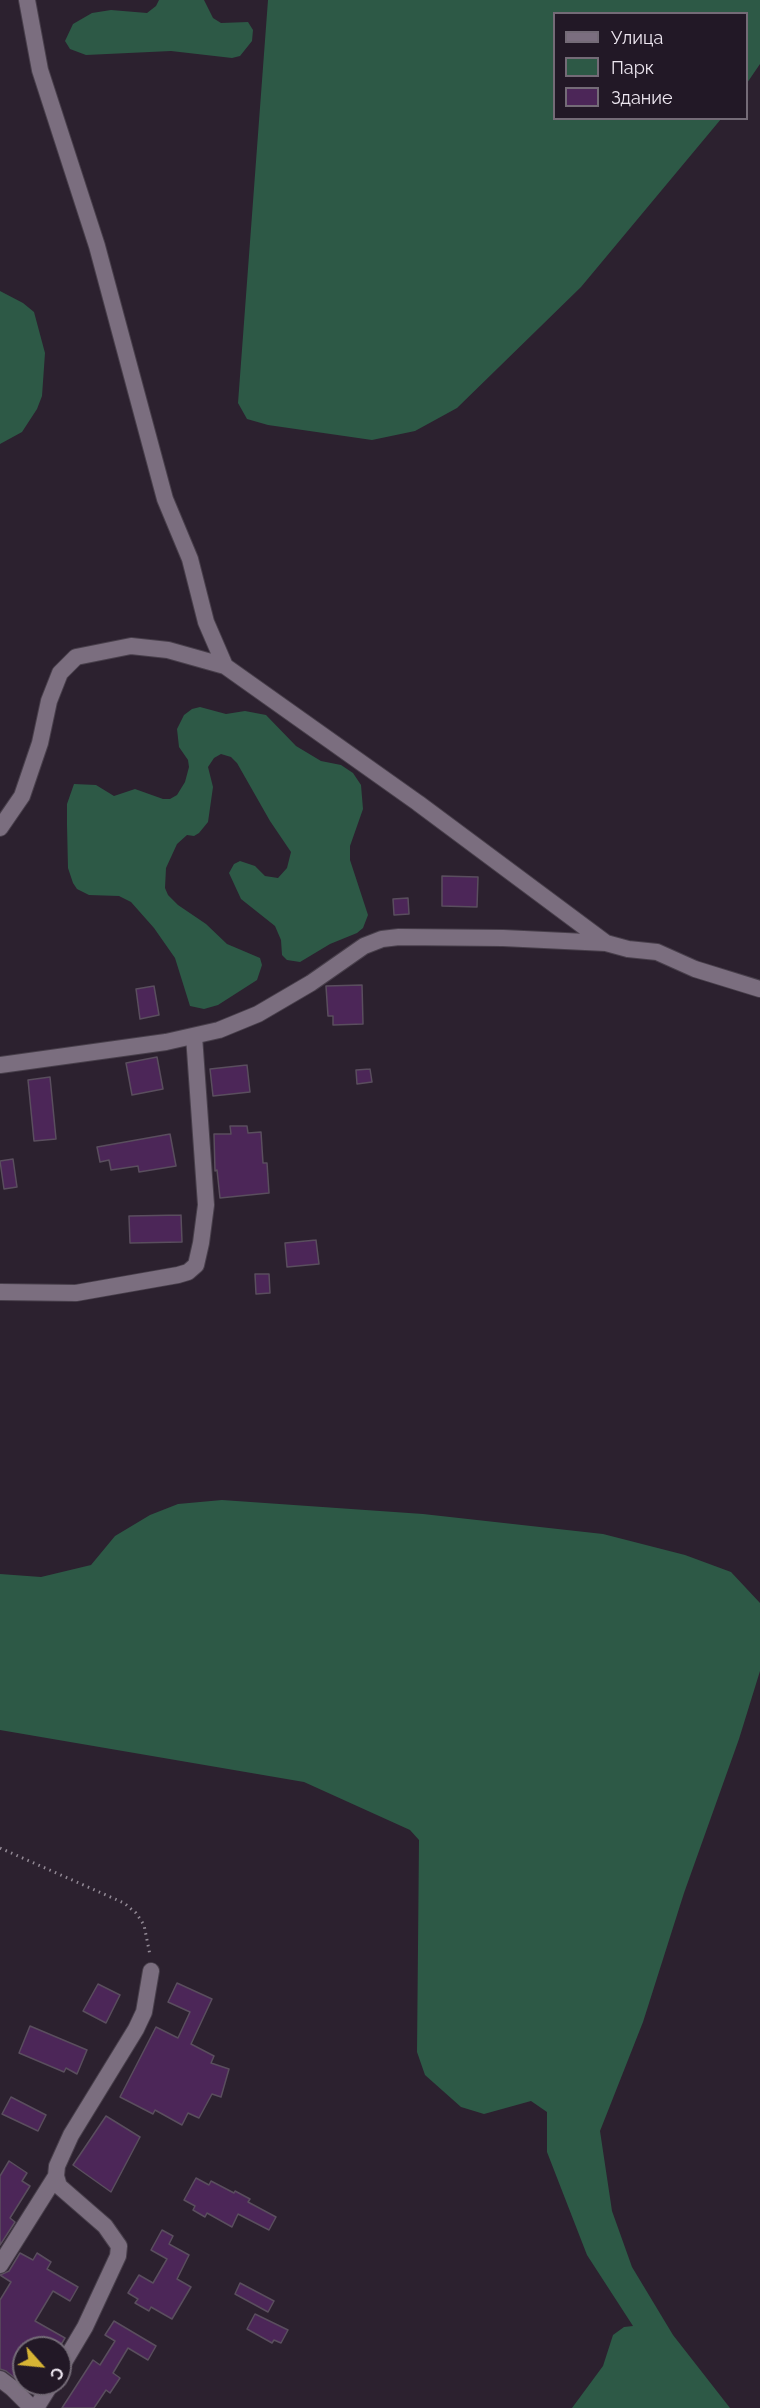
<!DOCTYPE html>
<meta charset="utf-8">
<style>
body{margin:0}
#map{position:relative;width:760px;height:2408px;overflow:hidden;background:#2c212f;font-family:Raleway,sans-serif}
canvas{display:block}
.legend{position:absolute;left:553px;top:12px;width:195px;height:108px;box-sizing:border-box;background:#221826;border:2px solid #746b77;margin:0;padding:8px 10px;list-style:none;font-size:18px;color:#eee7f1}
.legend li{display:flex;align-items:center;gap:12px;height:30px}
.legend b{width:30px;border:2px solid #746b77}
.north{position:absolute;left:12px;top:2336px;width:60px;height:60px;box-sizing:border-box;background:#221826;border:2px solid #746b77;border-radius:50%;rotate:117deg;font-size:16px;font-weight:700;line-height:24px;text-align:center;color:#eee7f1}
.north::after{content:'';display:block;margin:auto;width:21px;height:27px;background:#d7b434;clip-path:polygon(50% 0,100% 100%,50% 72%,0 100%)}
</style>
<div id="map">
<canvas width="760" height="2408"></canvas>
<ul class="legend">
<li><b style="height:8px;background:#7b6e7f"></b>Улица</li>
<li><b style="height:16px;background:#2d5946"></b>Парк</li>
<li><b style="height:16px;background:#4c2658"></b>Здание</li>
</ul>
<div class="north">С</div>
</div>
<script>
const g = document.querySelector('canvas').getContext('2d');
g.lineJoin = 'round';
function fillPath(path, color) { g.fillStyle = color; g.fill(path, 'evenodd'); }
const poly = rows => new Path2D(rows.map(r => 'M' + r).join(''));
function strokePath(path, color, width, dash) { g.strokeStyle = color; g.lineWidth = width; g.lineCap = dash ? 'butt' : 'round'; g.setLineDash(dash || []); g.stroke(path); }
const green = poly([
 [159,0,204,0,213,18,221,23,248,22,253,30,252,41,240,56,232,58,171,51,86,55,70,49,65,41,73,24,92,13,111,10,147,13,156,6],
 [268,0,760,0,760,64,747,83,746,14,554,14,554,118,721,119,581,287,457,408,415,431,372,440,268,425,247,419,238,403],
 [0,291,23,303,34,312,45,353,42,396,37,409,22,432,0,444],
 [200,707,226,714,245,711,266,715,296,746,321,761,341,765,353,773,361,785,363,809,350,846,350,860,368,915,363,928,357,933,330,944,300,962,287,960,282,955,281,940,275,926,241,899,229,873,234,864,240,861,255,866,265,876,278,878,287,868,291,852,270,821,237,763,231,757,221,754,214,758,208,767,213,787,208,822,199,833,194,836,187,835,177,844,166,868,165,888,168,895,178,905,206,924,227,944,260,958,262,965,257,980,218,1005,204,1009,190,1006,175,958,154,928,131,902,119,896,89,895,77,889,73,883,68,868,67,825,67,804,74,784,96,785,114,796,135,789,163,799,170,799,177,795,185,782,189,767,188,760,179,747,177,729,184,715,192,709],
 [222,1500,423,1514,603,1534,685,1555,731,1572,760,1603,760,1671,739,1739,684,1893,643,2022,600,2131,612,2211,632,2267,673,2335,730,2408,572,2408,603,2366,613,2335,624,2327,633,2326,587,2255,547,2152,547,2112,531,2101,484,2114,461,2107,425,2075,417,2052,419,1840,410,1830,304,1782,0,1730,0,1574,41,1577,91,1565,115,1536,150,1515,178,1504]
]);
const building = poly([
 [442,876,478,877,477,907,442,906,442,876],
 [408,898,409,914,394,915,393,899,408,898],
 [362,985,363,1024,333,1025,333,1016,328,1016,326,986,362,985],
 [154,986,159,1015,140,1019,136,989,154,986],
 [157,1057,163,1089,132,1095,126,1063,157,1057],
 [247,1065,250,1092,213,1096,210,1069,247,1065],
 [370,1069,372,1082,357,1084,356,1070,370,1069],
 [50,1077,56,1139,34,1141,28,1080,50,1077],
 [230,1126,247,1126,248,1133,261,1132,263,1163,267,1163,269,1193,220,1198,217,1170,215,1171,214,1134,231,1134,230,1126],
 [170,1134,176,1166,139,1172,138,1166,111,1170,109,1160,100,1162,97,1147,170,1134],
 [13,1159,17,1187,4,1189,0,1161,13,1159],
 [181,1215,182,1242,130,1243,129,1216,181,1215],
 [316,1240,319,1264,287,1267,285,1243,316,1240],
 [255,1274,269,1274,270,1293,256,1294,255,1274],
 [177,1983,212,1999,191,2044,214,2056,211,2063,229,2069,221,2097,212,2094,199,2118,188,2113,182,2125,155,2110,153,2114,120,2097,156,2027,178,2038,190,2012,168,2002,177,1983],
 [98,1984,120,1995,106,2023,83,2011,98,1984],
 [30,2026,87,2050,77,2074,66,2068,64,2072,19,2053,30,2026],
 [11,2097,46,2115,38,2131,2,2114,11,2097],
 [106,2116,140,2137,111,2192,73,2165,106,2116],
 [9,2161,27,2173,22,2181,30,2186,10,2218,15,2222,0,2245,0,2176,9,2161],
 [196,2178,209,2185,211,2181,234,2193,235,2191,250,2199,248,2202,276,2217,269,2230,238,2214,232,2227,207,2213,205,2217,193,2210,195,2206,184,2200,196,2178],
 [162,2230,173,2236,169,2244,189,2255,177,2279,191,2287,172,2319,151,2307,149,2311,135,2303,138,2299,128,2293,139,2275,153,2283,167,2259,151,2250,162,2230],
 [20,2253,33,2260,37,2253,51,2262,47,2269,78,2287,70,2301,53,2291,35,2321,65,2338,59,2348,24,2348,24,2385,6,2371,0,2369,0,2300,11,2282,0,2275,9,2271,20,2253],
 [240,2283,274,2301,268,2312,235,2294,240,2283],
 [255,2314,288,2330,281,2343,274,2340,272,2343,247,2329,255,2314],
 [114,2321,156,2346,148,2360,128,2348,113,2373,120,2378,110,2393,106,2390,94,2408,62,2408,93,2360,100,2365,115,2341,105,2335,114,2321]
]);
const path = poly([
 [0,1848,124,1903,136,1913,144,1925,150,1955]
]);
const street = poly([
 [27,0,40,70,97,246,165,499,190,559,206,622,225,666,418,803,606,943],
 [0,828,22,796,40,743,49,701,60,673,76,657,131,646,168,650,225,666],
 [0,1065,166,1042,219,1030,258,1014,311,983,364,946,382,939,399,937,503,938,606,943,628,949,657,952,695,969,760,989],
 [0,1292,76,1293,178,1275,188,1272,196,1265,201,1243,206,1205,194,1036],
 [0,2265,56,2176],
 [60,2369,85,2327,118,2256,119,2246,105,2226,59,2186,56,2176,57,2166,71,2135,136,2029,144,2012,151,1971],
 [0,2379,12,2388,32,2408],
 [36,2408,51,2384]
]);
fillPath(green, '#2d5946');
fillPath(building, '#4c2658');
strokePath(building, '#5a4e5e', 1.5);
strokePath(street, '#483f4b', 18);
strokePath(path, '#928995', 3, [1.5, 4.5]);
strokePath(street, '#7b6e7f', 16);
</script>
